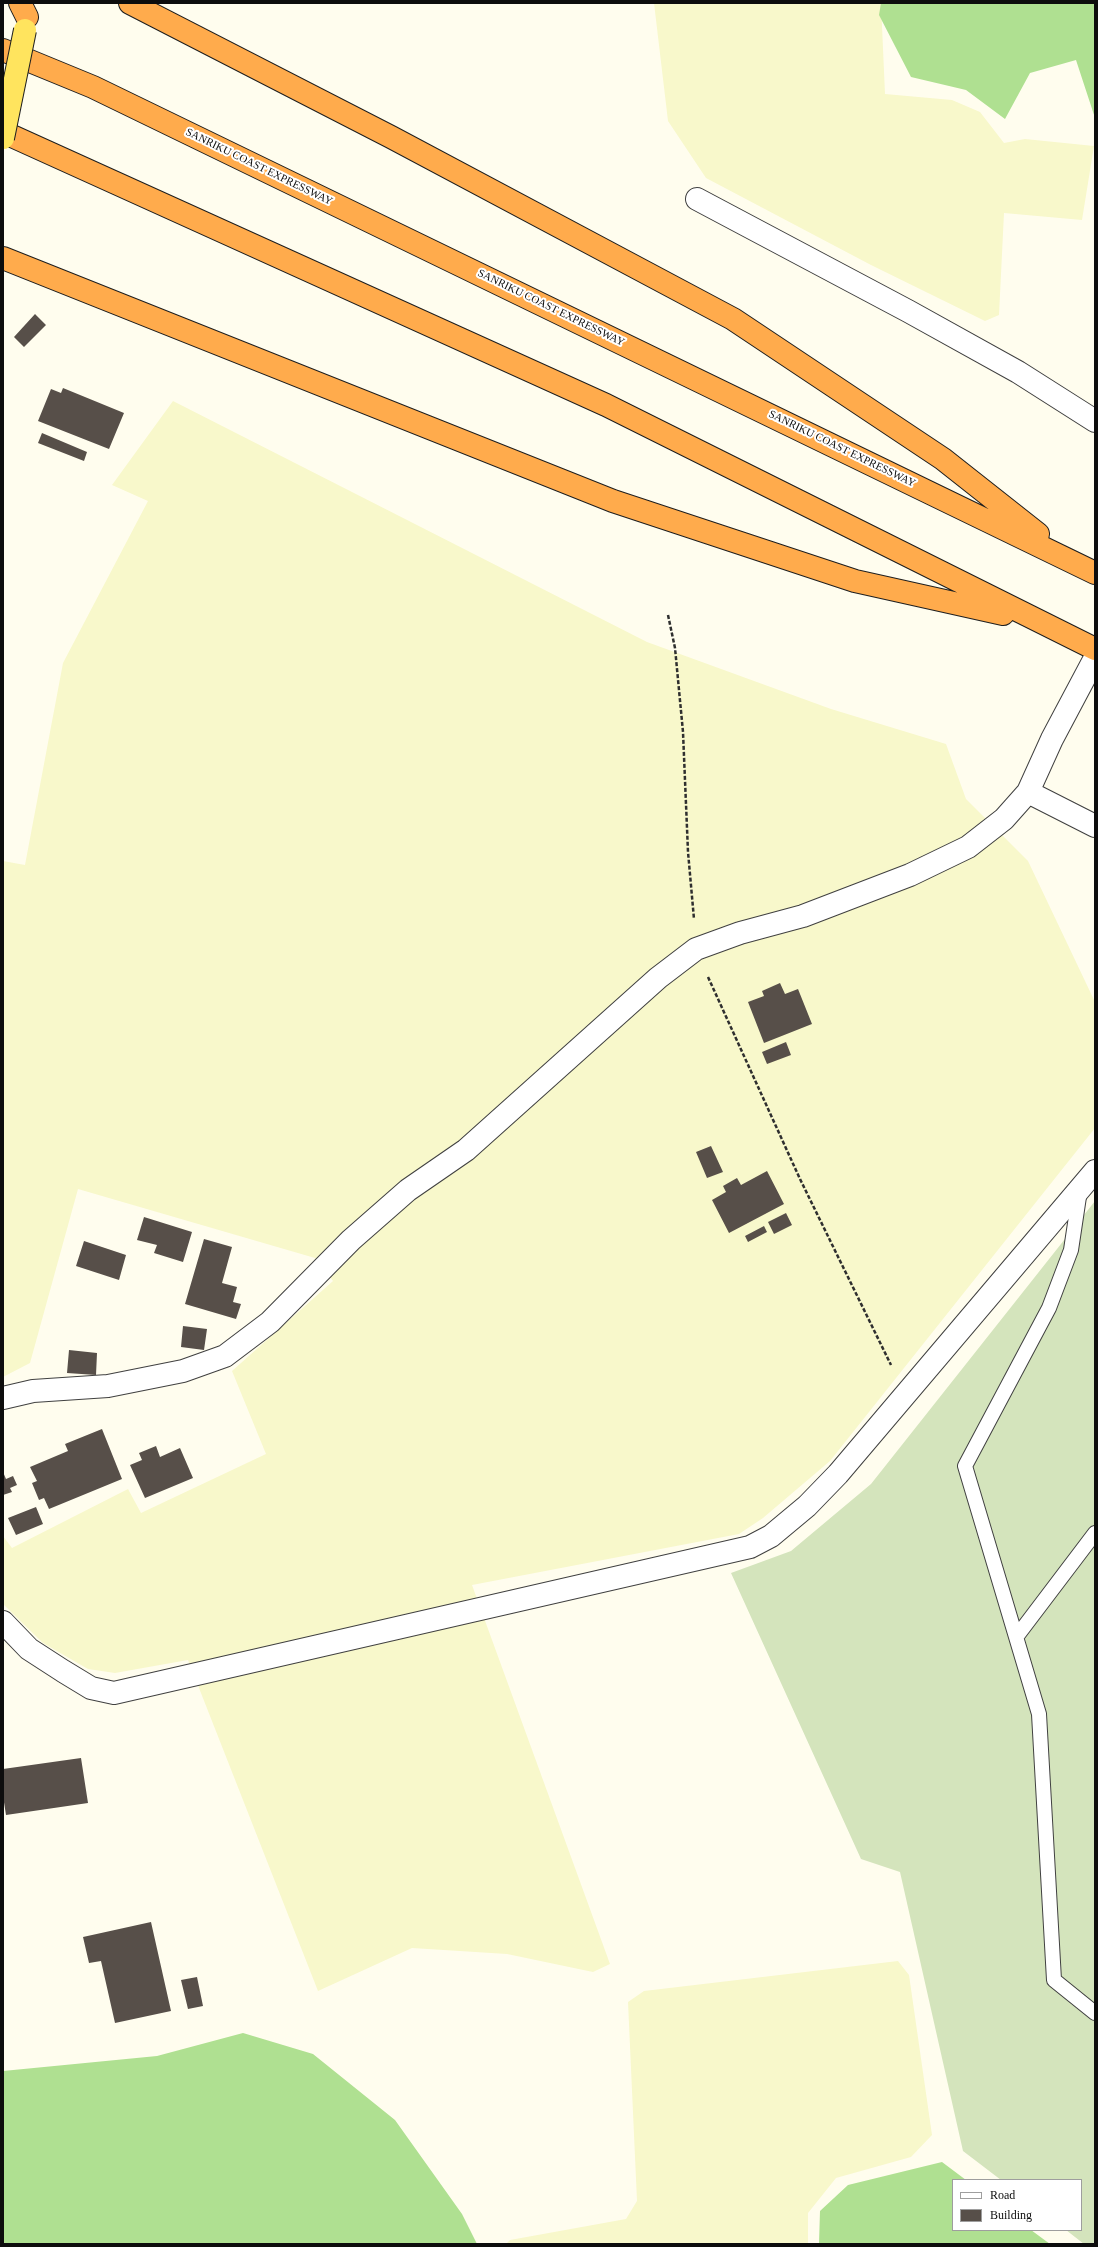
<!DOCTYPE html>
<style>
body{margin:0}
#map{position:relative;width:1098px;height:2247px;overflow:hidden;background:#fffdee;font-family:"Times New Roman",serif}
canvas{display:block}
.frame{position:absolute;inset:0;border:4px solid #0d0d0d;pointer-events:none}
.legend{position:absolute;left:952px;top:2179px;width:130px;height:52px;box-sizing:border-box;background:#fff;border:1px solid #9e9e9e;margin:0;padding:5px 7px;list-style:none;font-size:12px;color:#0d0d0d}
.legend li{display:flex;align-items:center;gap:8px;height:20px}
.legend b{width:20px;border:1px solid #9e9e9e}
</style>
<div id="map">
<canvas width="1098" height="2247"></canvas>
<div class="frame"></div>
<ul class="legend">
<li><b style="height:5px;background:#fff"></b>Road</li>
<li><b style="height:11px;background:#574f49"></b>Building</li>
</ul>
</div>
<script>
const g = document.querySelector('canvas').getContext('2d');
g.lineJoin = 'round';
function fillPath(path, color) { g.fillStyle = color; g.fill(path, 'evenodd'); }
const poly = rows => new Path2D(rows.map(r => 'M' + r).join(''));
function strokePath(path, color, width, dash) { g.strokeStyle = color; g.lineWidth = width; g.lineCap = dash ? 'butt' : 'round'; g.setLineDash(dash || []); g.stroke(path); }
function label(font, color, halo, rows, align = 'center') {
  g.font = font + ' "Times New Roman",serif'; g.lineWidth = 4; g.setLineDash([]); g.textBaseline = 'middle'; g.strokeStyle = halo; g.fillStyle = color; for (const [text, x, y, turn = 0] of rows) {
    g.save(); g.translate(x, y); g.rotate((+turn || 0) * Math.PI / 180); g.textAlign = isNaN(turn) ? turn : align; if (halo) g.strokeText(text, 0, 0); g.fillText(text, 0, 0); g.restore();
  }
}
const farmland = poly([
 [654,3,881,3,885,94,952,100,980,112,1004,143,1025,139,1094,146,1082,220,1004,213,999,315,985,321,871,265,706,178,668,121],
 [173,401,647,642,831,709,946,744,966,799,1028,861,1095,1002,1095,1128,830,1461,763,1518,739,1534,472,1585,610,1964,593,1972,507,1954,412,1948,318,1991,188,1660,115,1673,88,1669,43,1643,3,1604,3,1536,12,1548,128,1489,141,1513,266,1454,232,1371,333,1281,315,1258,78,1189,30,1363,3,1377,3,861,25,865,63,663,148,501,112,485],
 [898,1961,909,1975,932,2135,911,2157,836,2178,808,2213,808,2244,506,2244,510,2240,626,2219,637,2201,628,2002,644,1991]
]);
const forest = poly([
 [881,3,1095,3,1095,118,1076,60,1030,73,1005,119,966,90,911,77,879,15],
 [243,2033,313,2054,395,2120,462,2214,477,2244,3,2244,3,2071,157,2056],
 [942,2162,966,2180,953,2180,953,2230,1031,2230,1050,2244,819,2244,820,2211,848,2185]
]);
const cemetery = poly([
 [1095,1201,1095,2244,1084,2244,1066,2230,1081,2230,1081,2180,1001,2180,963,2151,900,1872,861,1859,731,1573,791,1551,871,1484]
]);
const building = poly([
 [35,314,46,325,24,347,14,337],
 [63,388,124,413,109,449,38,421,51,389,61,393],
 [42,433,87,452,84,461,38,443],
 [780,983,785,994,798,989,812,1024,764,1043,748,1002,764,996,762,991],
 [786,1042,791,1055,767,1064,762,1052],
 [711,1146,723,1172,707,1178,696,1152],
 [767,1171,784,1204,729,1233,712,1200,726,1192,723,1186,737,1178,741,1185],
 [786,1213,792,1225,774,1234,768,1222],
 [144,1217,192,1232,183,1262,154,1253,157,1245,137,1240],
 [764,1226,767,1232,748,1242,745,1236],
 [204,1239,232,1247,222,1283,237,1287,233,1302,241,1304,236,1319,185,1304],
 [84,1241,126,1255,119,1280,76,1266],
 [183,1326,207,1329,204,1350,181,1347],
 [69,1350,97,1353,96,1375,67,1373],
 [102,1429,122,1479,49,1509,44,1498,39,1500,32,1483,37,1481,30,1467,68,1451,65,1444],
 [156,1446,160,1457,180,1448,193,1478,145,1498,130,1465,142,1460,139,1453],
 [3,1472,6,1479,13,1476,17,1485,10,1488,12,1492,3,1495],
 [36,1507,43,1524,16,1535,8,1518],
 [81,1758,88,1803,6,1815,3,1796,3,1769],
 [151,1922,171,2011,115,2023,101,1961,89,1963,83,1937],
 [197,1977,203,2006,188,2009,181,1980]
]);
const path = poly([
 [668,615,675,648,683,732,688,852,694,919],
 [708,977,800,1179,891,1365]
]);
const lane = poly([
 [1080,1190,1071,1250,1049,1308,965,1466,1039,1714,1054,1980,1095,2013],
 [1017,1636,1095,1533]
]);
const street = poly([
 [697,199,908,311,1018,372,1095,421],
 [1028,792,1095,826],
 [3,1398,33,1391,108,1386,183,1371,225,1356,270,1322,351,1240,408,1190,466,1150,658,978,696,949,740,933,803,916,910,875,968,847,1004,819,1028,792,1052,739,1095,658],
 [3,1622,29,1649,63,1671,91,1688,114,1693,750,1547,771,1536,807,1506,838,1474,1095,1171]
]);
const highway = poly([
 [20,3,27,17],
 [130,3,391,137,733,319,943,459,1038,534],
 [3,50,93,87,1095,573],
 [3,132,606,405,1095,649],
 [3,258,613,501,855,581,1003,614]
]);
const primaryBridge = poly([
 [3,138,25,30]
]);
const streetNames = [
 ["SANRIKU COAST EXPRESSWAY",259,167,26],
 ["SANRIKU COAST EXPRESSWAY",551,308,26],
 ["SANRIKU COAST EXPRESSWAY",842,449,26]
];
fillPath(farmland, '#f8f8cb');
fillPath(forest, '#afe091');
fillPath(cemetery, '#d4e4bc');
fillPath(building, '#574f49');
strokePath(lane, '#404040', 16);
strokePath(street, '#404040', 24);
strokePath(highway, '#1e1e1e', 24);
strokePath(path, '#2f2f2f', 2.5, [4, 2]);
strokePath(lane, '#fff', 14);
strokePath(street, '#fff', 22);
strokePath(highway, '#ffab4c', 22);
strokePath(primaryBridge, '#1e1e1e', 24, []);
strokePath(primaryBridge, '#ffe45e', 22);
label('11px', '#0d0d0d', '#fff', streetNames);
</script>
